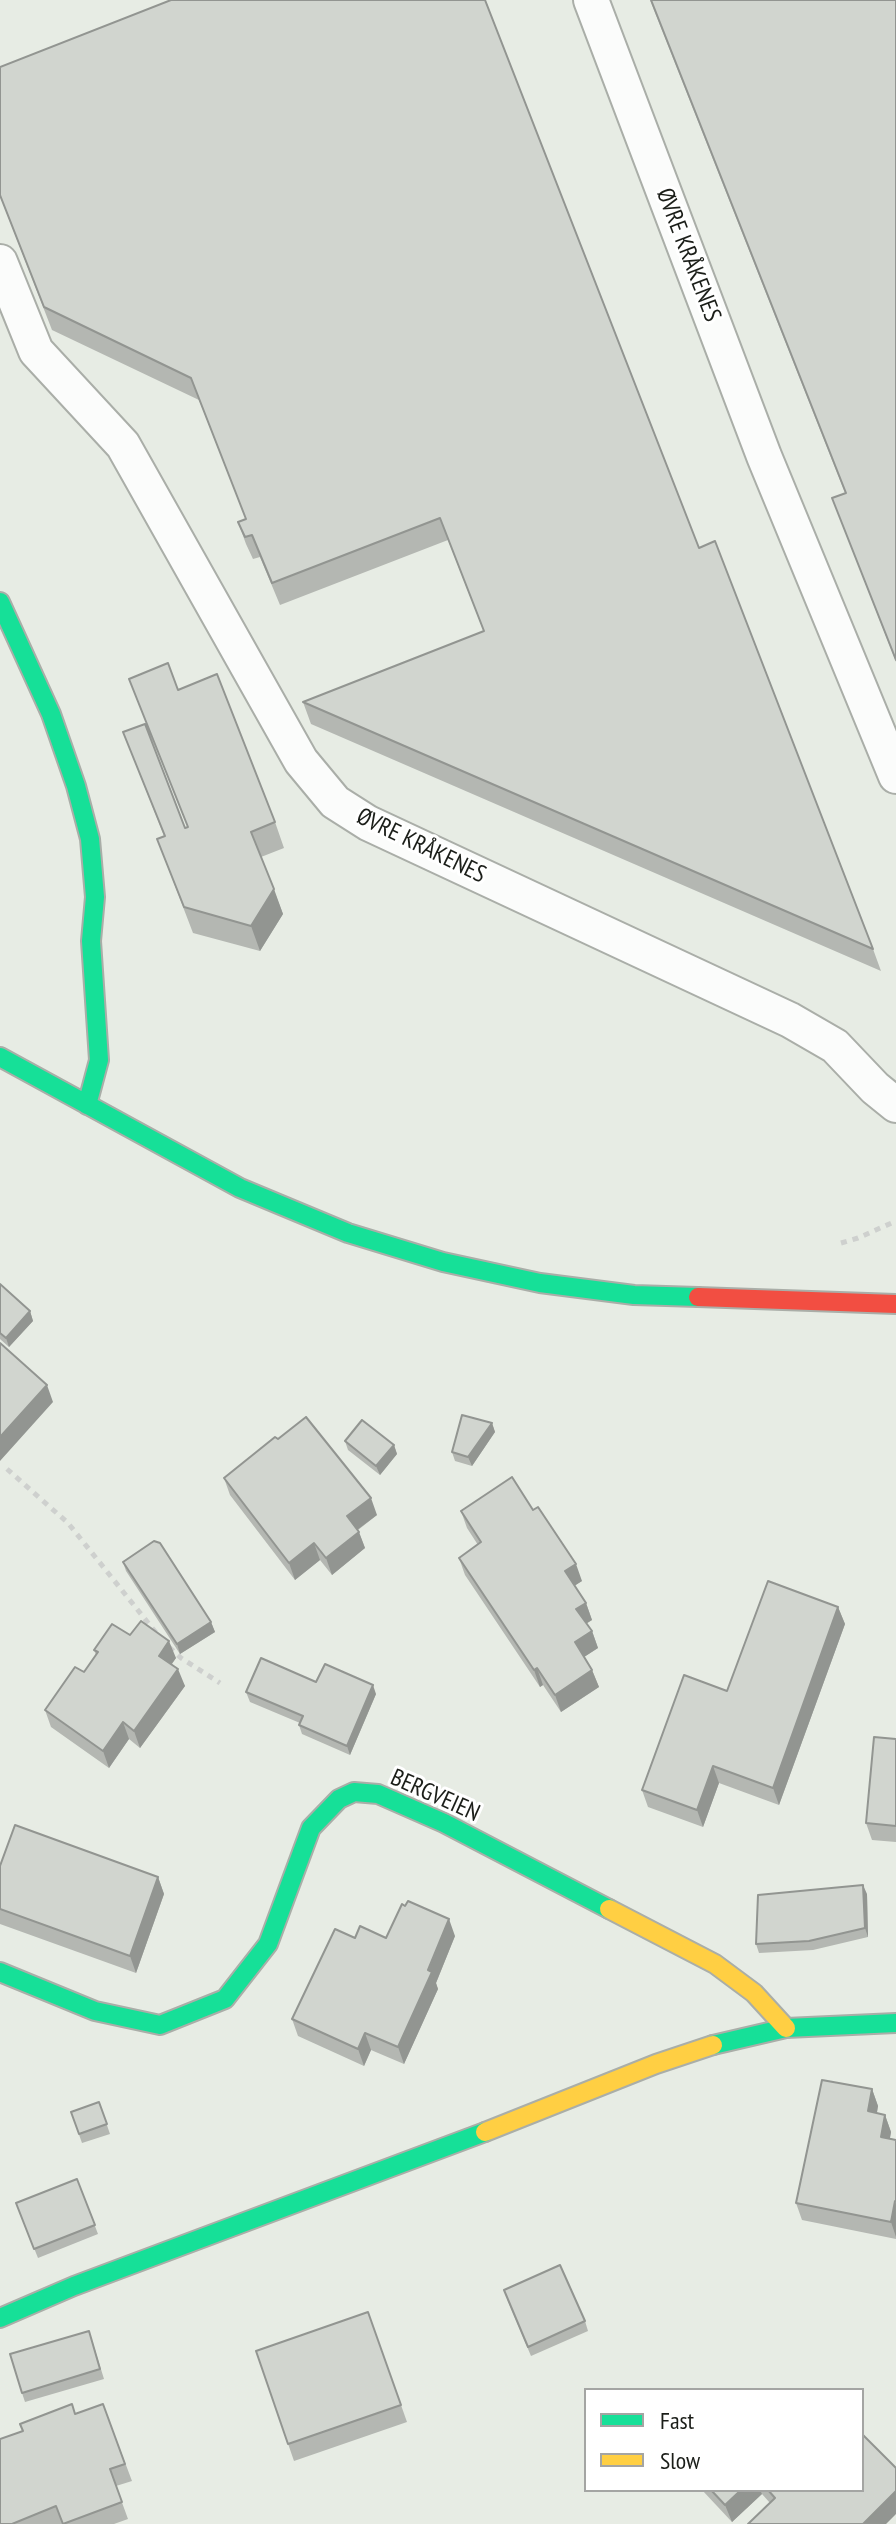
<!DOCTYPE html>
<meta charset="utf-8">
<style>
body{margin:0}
#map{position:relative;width:896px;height:2524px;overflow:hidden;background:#e7ece4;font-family:"PT Sans Narrow",sans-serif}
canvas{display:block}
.legend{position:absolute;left:584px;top:2388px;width:280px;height:104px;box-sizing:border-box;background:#fff;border:2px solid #a4a5a3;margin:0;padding:10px 14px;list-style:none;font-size:24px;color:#1b1e19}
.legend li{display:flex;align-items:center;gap:16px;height:40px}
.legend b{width:40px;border:2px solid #a4a5a3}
</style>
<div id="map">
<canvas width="896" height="2524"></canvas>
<ul class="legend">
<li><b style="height:10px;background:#16e098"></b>Fast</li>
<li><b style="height:10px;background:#ffcf43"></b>Slow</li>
</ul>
</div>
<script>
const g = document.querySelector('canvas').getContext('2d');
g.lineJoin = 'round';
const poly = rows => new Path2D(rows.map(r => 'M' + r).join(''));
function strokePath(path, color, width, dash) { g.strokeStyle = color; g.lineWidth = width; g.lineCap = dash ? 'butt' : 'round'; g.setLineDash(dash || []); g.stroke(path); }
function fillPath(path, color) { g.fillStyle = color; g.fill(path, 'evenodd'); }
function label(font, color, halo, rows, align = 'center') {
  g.font = font + ' "PT Sans Narrow",sans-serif'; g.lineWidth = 6; g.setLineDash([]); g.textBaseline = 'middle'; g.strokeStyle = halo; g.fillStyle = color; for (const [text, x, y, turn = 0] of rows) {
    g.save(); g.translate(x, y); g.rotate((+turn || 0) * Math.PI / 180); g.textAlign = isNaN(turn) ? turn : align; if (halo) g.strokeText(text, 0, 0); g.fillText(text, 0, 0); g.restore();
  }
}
const path = poly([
 [841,1243,858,1238,896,1221],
 [7,1469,68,1523,157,1634],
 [169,1647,181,1658,220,1683]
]);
const lane = poly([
 [591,0,764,456,896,776],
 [0,262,36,351,123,445,301,761,335,802,368,823,790,1020,835,1046,875,1088,896,1105]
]);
const fast = poly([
 [0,602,51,714,76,786,90,839,95,897,91,941,99,1060,87,1105],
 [0,1057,240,1188,348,1233,443,1262,540,1283,634,1295,698,1297],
 [0,1972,95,2011,160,2025,225,1999,268,1944,311,1828,339,1799,354,1792,378,1794,444,1823,609,1909],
 [713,2045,786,2028,896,2023],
 [0,2318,74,2286,485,2132]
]);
const slow = poly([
 [609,1909,715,1964,754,1993,786,2028],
 [485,2132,656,2064,713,2045]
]);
const jam = poly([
 [698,1297,896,1304]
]);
const wall = poly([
 [650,0,896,0,896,662,832,498,845,493],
 [0,196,699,548,873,949,881,971,311,724,303,702,484,632,448,540,280,605,260,557,253,559,246,544,238,522,246,519,199,400,52,330],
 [129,679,178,690,275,822,284,848,261,857,283,914,260,951,193,933,157,839,164,836,123,732,185,828,188,827],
 [0,1284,30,1311,33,1321,9,1347,0,1339],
 [492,1423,495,1432,472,1466,455,1461,452,1452],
 [345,1441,394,1445,397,1454,380,1475,348,1450],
 [224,1478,377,1515,358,1530,365,1548,332,1575,320,1560,295,1580,230,1495],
 [461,1511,582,1581,574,1586,586,1603,592,1620,586,1624,592,1631,598,1648,584,1657,592,1670,599,1687,561,1712,543,1685,540,1687,465,1575,459,1558,478,1545,467,1528],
 [123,1562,211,1622,215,1632,180,1654,126,1571],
 [838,1607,845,1624,779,1805,719,1783,703,1827,648,1807,642,1790,727,1691],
 [130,1635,176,1658,172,1664,185,1686,140,1748,129,1739,109,1768,51,1727,45,1710,84,1672,96,1655,94,1650],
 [316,1682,376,1694,350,1755,302,1734,299,1725,300,1723,250,1702,246,1692],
 [896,1739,896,1842,872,1840,866,1823],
 [0,1866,158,1877,164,1894,136,1973,0,1924],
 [867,1894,868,1937,813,1950,759,1953,756,1944],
 [455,1936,436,1983,438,1989,404,2064,371,2050,364,2066,298,2036,292,2019,355,1938,386,1938],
 [872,2089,878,2106,877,2113,885,2115,891,2132,890,2138,896,2140,896,2239,802,2220,796,2203],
 [99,2102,110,2134,82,2143,71,2112],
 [77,2179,98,2234,38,2258,16,2203],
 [507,2299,585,2321,588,2331,531,2356],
 [368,2312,407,2422,294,2461,256,2351],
 [92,2340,104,2379,25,2402,22,2393],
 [103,2404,132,2481,116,2486,128,2519,114,2524,0,2524,76,2414],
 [702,2490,862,2490,770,2503,762,2494,732,2522]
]);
const shadedWall = poly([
 [274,889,283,914,260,951,251,926],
 [30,1311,33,1321,9,1347,6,1338],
 [47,1385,53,1402,0,1461,0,1437],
 [492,1423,495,1432,472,1466,468,1457],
 [394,1445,397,1454,380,1475,376,1466],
 [371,1498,377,1515,353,1533,347,1516],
 [359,1532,365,1548,332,1575,326,1558],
 [314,1543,320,1560,295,1580,289,1563],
 [576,1564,582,1581,571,1588,565,1571],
 [586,1603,592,1620,582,1626,576,1609],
 [838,1607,845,1624,779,1805,773,1788],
 [211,1622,215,1632,180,1654,177,1644],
 [592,1631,598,1648,581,1659,575,1642],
 [169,1641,176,1658,165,1673,159,1656],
 [537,1668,543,1685,540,1687,534,1670],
 [178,1669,185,1686,140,1748,134,1731],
 [592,1670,599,1687,561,1712,555,1695],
 [373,1685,376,1694,350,1755,347,1746],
 [123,1722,129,1739,109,1768,103,1751],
 [713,1766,719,1783,703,1827,697,1810],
 [158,1877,164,1894,136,1973,130,1956],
 [863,1885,867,1894,868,1937,865,1928],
 [449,1919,455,1936,436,1983,438,1989,404,2064,398,2047],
 [365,2033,371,2050,364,2066,358,2049],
 [872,2089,878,2106,874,2128,868,2111],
 [885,2115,891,2132,887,2154,881,2137],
 [895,2201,896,2204,896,2237,891,2222],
 [741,2490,760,2490,762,2494,732,2522,725,2505],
 [896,2491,896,2514,886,2524,863,2524]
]);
const building = poly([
 [171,0,485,0,699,548,715,541,873,949,303,702,484,631,440,518,272,583,252,535,245,537,238,522,246,519,191,378,44,307,0,195,0,67,171,0],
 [651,0,896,0,896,660,832,498,846,493,651,0],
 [168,663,178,690,217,674,275,822,251,832,274,889,251,926,184,907,157,839,165,836,123,732,145,724,185,828,188,827,129,679,168,663],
 [0,1284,30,1311,6,1338,0,1333,0,1284],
 [0,1343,47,1385,0,1437,0,1343],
 [462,1415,492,1423,468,1457,452,1452,462,1415],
 [306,1417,371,1498,347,1516,359,1532,326,1558,314,1543,289,1563,224,1478,275,1437,278,1439,306,1417],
 [362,1420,394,1445,376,1466,345,1441,362,1420],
 [512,1477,533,1510,538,1507,576,1564,565,1571,586,1603,576,1609,592,1631,575,1642,592,1670,555,1695,537,1668,534,1670,459,1558,481,1542,461,1511,512,1477],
 [154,1541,160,1543,211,1622,177,1644,123,1562,154,1541],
 [768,1581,838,1607,773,1788,713,1766,697,1810,642,1790,684,1675,727,1691,768,1581],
 [141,1621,169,1641,159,1656,178,1669,134,1731,123,1722,103,1751,45,1710,75,1667,84,1672,98,1652,94,1650,112,1624,130,1635,141,1621],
 [261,1658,316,1682,325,1664,373,1685,347,1746,299,1725,303,1716,246,1692,261,1658],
 [874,1737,896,1739,896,1826,866,1823,874,1737],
 [15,1825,158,1877,130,1956,0,1909,0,1866,15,1825],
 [863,1885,865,1928,809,1941,756,1944,758,1895,863,1885],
 [408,1901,449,1919,428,1970,432,1972,398,2047,365,2033,358,2049,292,2019,335,1929,355,1938,360,1926,386,1938,402,1904,405,1906,408,1901],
 [822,2080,872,2089,868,2111,885,2115,881,2137,896,2140,896,2201,895,2201,891,2222,796,2203,822,2080],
 [99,2102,107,2124,79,2134,71,2112,99,2102],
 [77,2179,95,2225,34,2249,16,2203,77,2179],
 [560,2265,585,2321,528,2347,504,2290,560,2265],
 [368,2312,401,2405,288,2444,256,2351,368,2312],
 [89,2331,100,2369,22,2393,10,2354,89,2331],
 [72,2404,75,2414,103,2404,125,2464,110,2469,122,2502,63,2524,56,2506,12,2524,0,2524,0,2439,23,2431,20,2424,72,2404],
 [862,2434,896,2468,896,2491,863,2524,748,2524,775,2498,768,2490,862,2490,862,2434],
 [711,2490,741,2490,725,2505,711,2490]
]);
const streetNames = [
 ["ØVRE KRÅKENES",688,255,69],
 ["ØVRE KRÅKENES",421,846,26],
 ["BERGVEIEN",435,1796,24]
];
strokePath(lane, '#aaaea8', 38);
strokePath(fast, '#aaaea8', 22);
strokePath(slow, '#aaaea8', 22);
strokePath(jam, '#aaaea8', 22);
strokePath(path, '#ced0ce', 5, [6, 6]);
strokePath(lane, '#fbfcfb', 34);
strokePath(fast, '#16e098', 18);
strokePath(slow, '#ffcf43', 18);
strokePath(jam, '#f24e42', 18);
fillPath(wall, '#b4b7b2');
fillPath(shadedWall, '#929591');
fillPath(building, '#d1d5cf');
strokePath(building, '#929591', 2);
label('24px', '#1b1e19', '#fff', streetNames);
</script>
